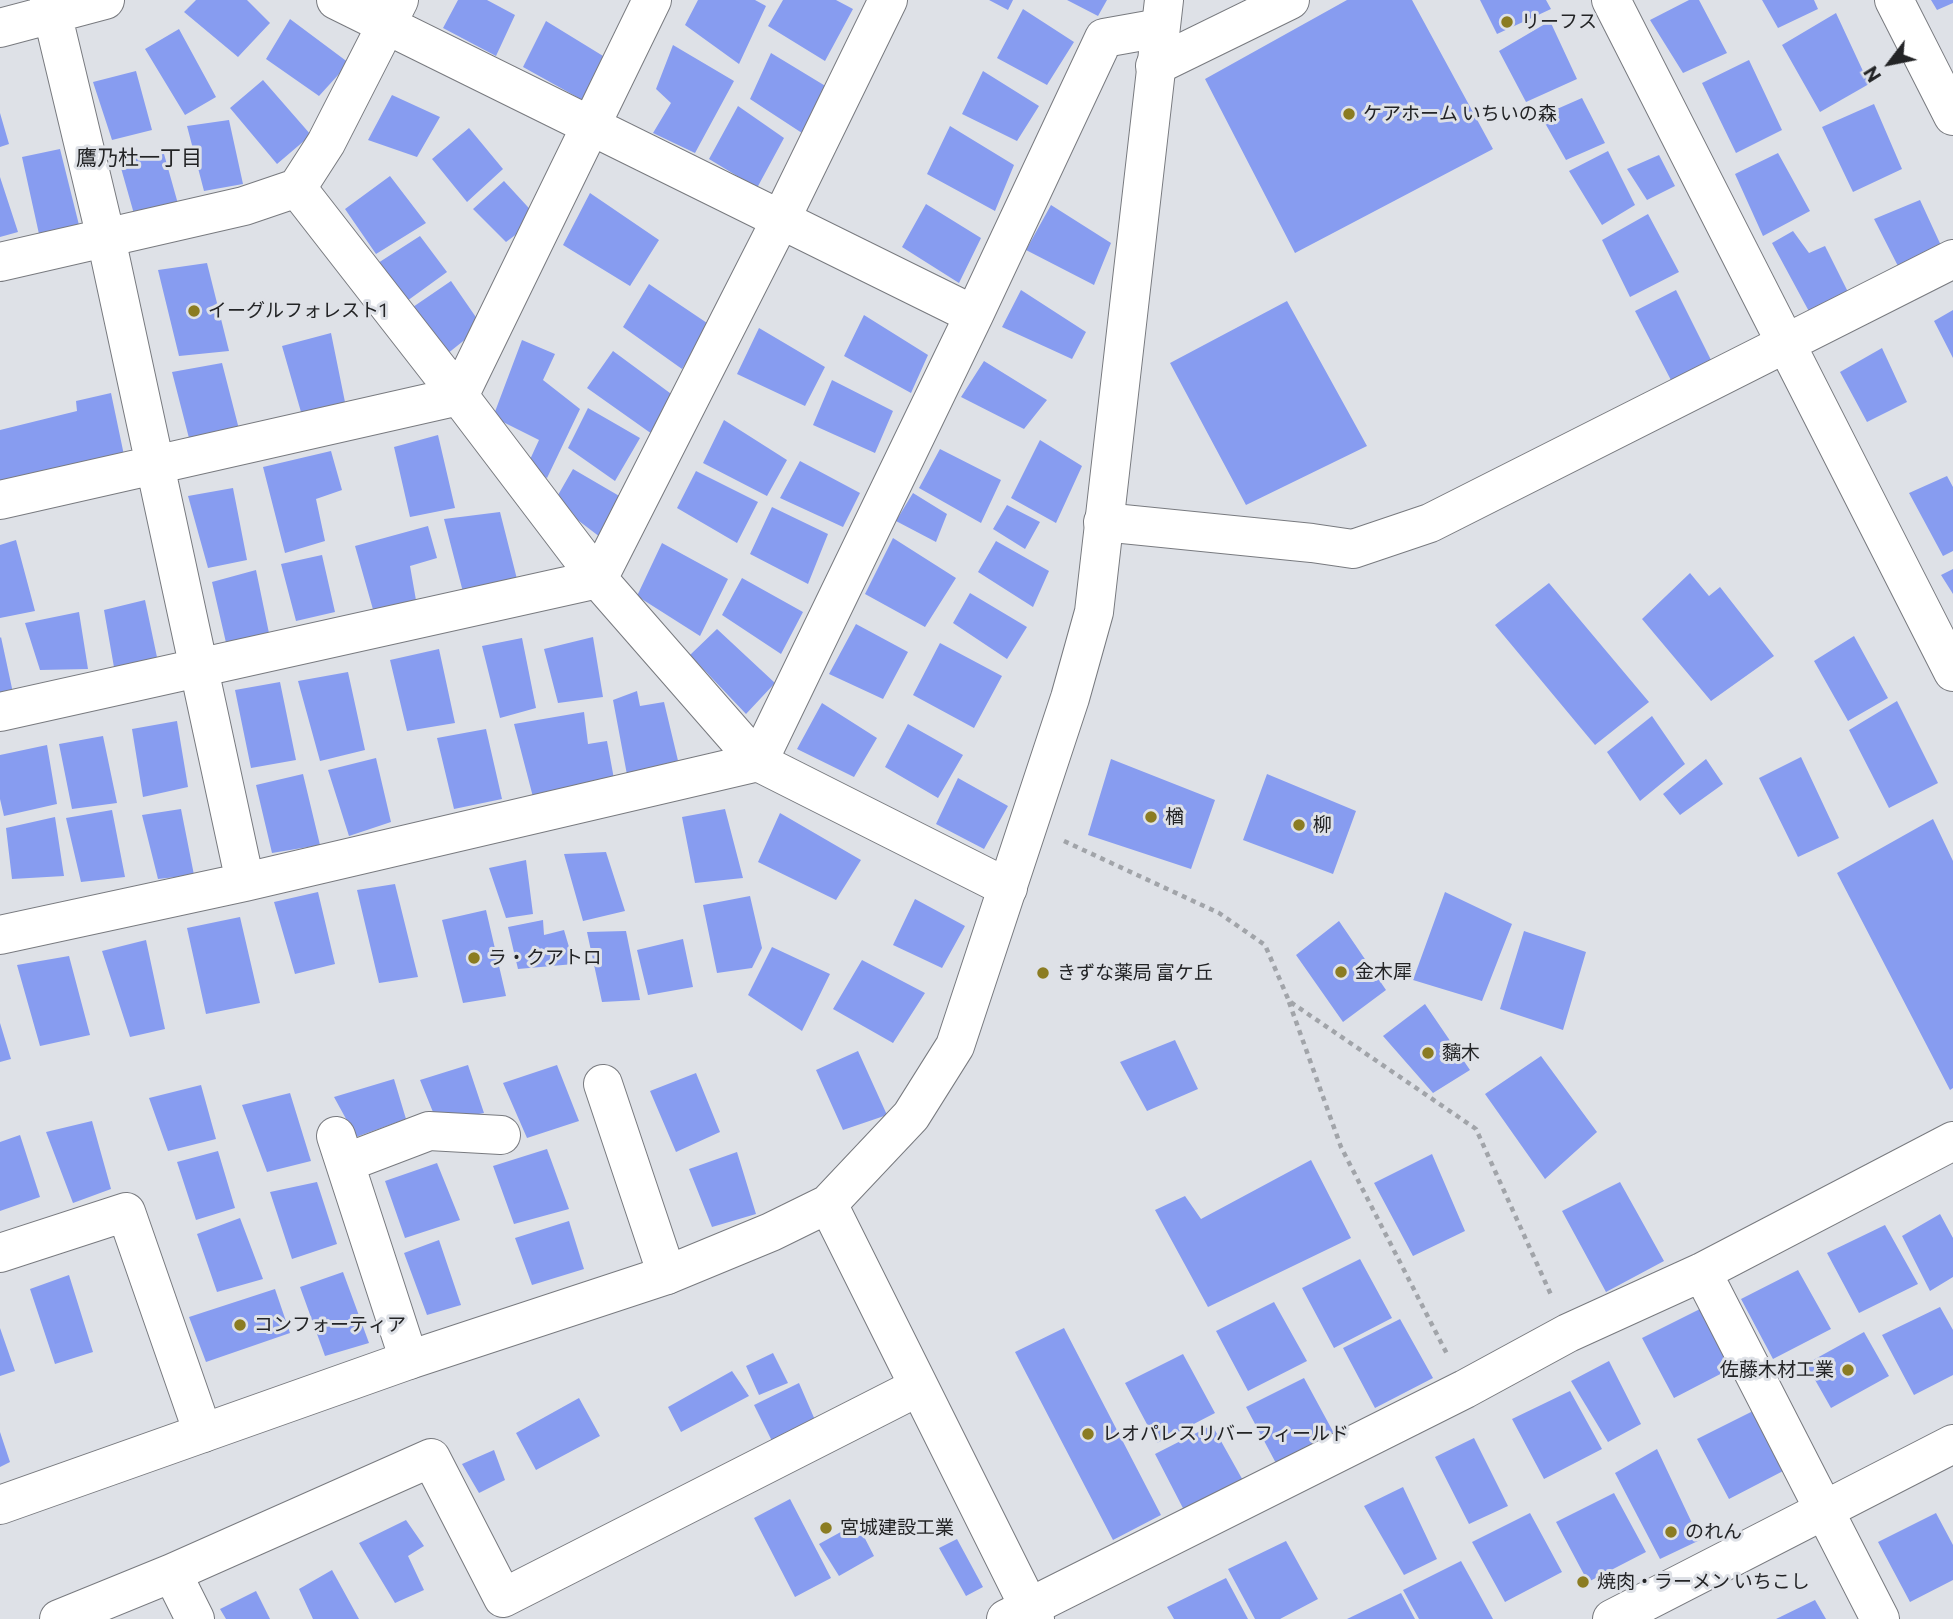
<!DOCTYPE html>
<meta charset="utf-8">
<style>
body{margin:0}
#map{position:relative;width:1953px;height:1619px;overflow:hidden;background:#dee1e7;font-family:Commissioner,sans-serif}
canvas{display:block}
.north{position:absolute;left:1855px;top:28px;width:70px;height:70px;-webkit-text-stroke:5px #dee1e7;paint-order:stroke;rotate:238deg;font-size:19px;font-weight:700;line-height:28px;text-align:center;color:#232426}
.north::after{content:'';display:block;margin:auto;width:24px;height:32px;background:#232426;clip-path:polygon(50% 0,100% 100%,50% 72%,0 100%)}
</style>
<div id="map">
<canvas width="1953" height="1619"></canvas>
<div class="north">N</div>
</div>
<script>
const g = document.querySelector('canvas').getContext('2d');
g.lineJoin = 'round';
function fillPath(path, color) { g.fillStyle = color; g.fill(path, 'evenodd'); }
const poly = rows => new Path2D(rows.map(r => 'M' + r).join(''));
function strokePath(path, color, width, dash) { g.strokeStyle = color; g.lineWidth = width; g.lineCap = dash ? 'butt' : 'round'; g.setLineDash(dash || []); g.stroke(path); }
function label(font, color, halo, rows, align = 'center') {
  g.font = font + ' Commissioner,"Noto Sans JP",sans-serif'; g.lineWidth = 6; g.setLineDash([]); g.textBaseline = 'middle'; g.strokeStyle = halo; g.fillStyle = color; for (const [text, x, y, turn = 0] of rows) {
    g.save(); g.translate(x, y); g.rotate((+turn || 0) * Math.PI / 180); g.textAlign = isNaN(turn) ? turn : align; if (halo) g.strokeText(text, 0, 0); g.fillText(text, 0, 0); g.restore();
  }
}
const building = poly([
 [196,0,247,0,270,23,238,57,184,12],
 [458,0,487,0,515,15,496,56,443,28],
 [698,0,755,0,766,6,739,64,685,25],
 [783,0,836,0,853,9,825,61,768,26],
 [989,0,1013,0,1008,10],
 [1067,0,1107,0,1098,16],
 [1347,0,1412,0,1493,149,1295,253,1205,79],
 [1480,0,1546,0,1551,9,1497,34],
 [1689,0,1699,0,1727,53,1683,73,1650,20],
 [1762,0,1814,0,1818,9,1778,28],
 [1931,0,1953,0,1953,3,1937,10],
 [1023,9,1074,42,1047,85,997,58],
 [1836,13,1869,84,1820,112,1782,45],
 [290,19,349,63,319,96,266,59],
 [546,21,608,59,586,102,523,67],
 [1550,21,1577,79,1526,102,1499,51],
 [179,29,216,97,185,115,145,49],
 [673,45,734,81,695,153,653,133,671,103,656,89],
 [771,53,832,90,805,135,750,99],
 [1749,60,1782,130,1736,153,1702,83],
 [136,71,152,130,112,140,93,82],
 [983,71,1039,106,1017,141,962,114],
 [263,80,311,135,277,164,230,108],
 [392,95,440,117,417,157,368,140],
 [1582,98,1605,143,1566,160,1541,116],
 [1874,104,1902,169,1853,192,1822,127],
 [738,106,784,138,757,188,709,159],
 [0,113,9,144,0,147],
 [229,120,243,184,204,191,187,126],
 [950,126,1014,165,995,211,927,174],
 [469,128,503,169,467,202,432,159],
 [60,149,79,225,39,234,22,157],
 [1608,151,1635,205,1602,225,1569,171],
 [1778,153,1810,211,1763,236,1735,174],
 [164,154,180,211,136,221,119,161],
 [1659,155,1675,186,1647,200,1627,169],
 [390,176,426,223,376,254,345,209],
 [0,177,18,232,0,237],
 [504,181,538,218,506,242,473,209],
 [590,193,659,240,630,286,563,245],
 [1920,200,1944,252,1900,270,1874,219],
 [926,204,981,238,959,283,902,247],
 [1051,205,1111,243,1094,285,1026,250],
 [1648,214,1679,272,1630,297,1602,240],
 [1793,231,1809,253,1825,246,1850,296,1812,317,1772,243],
 [420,236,447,272,407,301,378,263],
 [207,263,229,351,179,356,158,270],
 [451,281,482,326,447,354,413,307],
 [649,284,710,325,682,369,623,327],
 [1021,290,1086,332,1072,359,1002,327],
 [1676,290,1714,366,1673,384,1635,311],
 [1287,301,1367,446,1246,505,1170,363],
 [1953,310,1953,358,1934,321],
 [864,315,928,355,911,393,844,356],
 [759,328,825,367,805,406,737,374],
 [331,333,347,412,303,419,282,346],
 [522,340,555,354,543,380,580,409,547,478,527,466,539,440,493,417],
 [1882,348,1907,402,1867,422,1840,372],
 [613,351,674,396,652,434,587,388],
 [984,361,1047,400,1024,429,961,397],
 [222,363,240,433,190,442,172,372],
 [832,380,893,411,875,453,813,425],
 [111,393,125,460,0,488,0,430,77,411,76,401],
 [588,408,640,438,615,481,568,448],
 [724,420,787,460,767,496,703,463],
 [438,435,455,508,410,517,394,447],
 [1040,440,1082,466,1056,523,1011,498],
 [940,449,1001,480,981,523,919,488],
 [331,451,342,490,316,499,325,541,285,553,263,467],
 [800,461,860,493,843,527,780,498],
 [573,469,621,497,600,537,554,502],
 [696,471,758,502,737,543,677,508],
 [1947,476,1953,487,1953,551,1943,556,1909,493],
 [233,488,247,560,208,568,188,496],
 [913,493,947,514,936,542,896,521],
 [1007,505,1040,522,1025,549,993,529],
 [772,507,828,534,808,584,750,554],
 [500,512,518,583,463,592,444,519],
 [428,526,437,558,410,566,417,606,374,613,355,546],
 [893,538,956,578,925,627,865,594],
 [16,540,35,611,0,618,0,545],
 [996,541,1049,571,1033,607,978,572],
 [662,543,728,579,700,636,637,596],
 [322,555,335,612,296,621,281,564],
 [1953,569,1953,594,1941,575],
 [256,570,270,638,227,647,212,582],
 [1690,573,1709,596,1720,587,1774,656,1711,701,1642,619],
 [742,578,803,612,781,654,722,615],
 [1549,583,1649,702,1595,745,1495,625],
 [970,593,1027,627,1007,659,953,623],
 [145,600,158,662,115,673,104,610],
 [79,612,88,669,40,670,25,623],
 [856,624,908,652,883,699,829,674],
 [717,629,775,683,746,714,690,655],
 [1854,636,1888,698,1848,721,1814,661],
 [1,637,13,693,0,695,0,638],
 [593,637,603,697,558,703,544,649],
 [522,638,536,708,500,718,482,646],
 [940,643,1002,676,974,728,913,695],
 [439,649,455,723,407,731,390,660],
 [348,672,365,750,320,761,298,681],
 [280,682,296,760,251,768,235,690],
 [637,691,640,706,664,702,680,769,628,780,613,700],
 [1897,701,1938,783,1889,808,1849,730],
 [822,703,877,738,854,777,797,749],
 [584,712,588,744,607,741,614,779,533,797,514,724],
 [1652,716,1685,764,1640,801,1607,752],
 [177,721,188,787,143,797,132,729],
 [908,724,963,755,938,798,885,767],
 [486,729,502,799,454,809,437,738],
 [103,736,117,803,72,809,59,744],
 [47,745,57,804,4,816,0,799,0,755],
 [1801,757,1839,838,1798,857,1759,778],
 [376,758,391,822,349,836,328,770],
 [1111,759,1215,800,1191,869,1088,835],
 [1706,759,1723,784,1680,815,1663,794],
 [303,774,320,845,272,853,256,785],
 [1267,774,1356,811,1333,874,1243,840],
 [958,778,1008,806,984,849,936,824],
 [181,809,194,875,158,879,142,815],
 [725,809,743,878,695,883,682,817],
 [112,810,125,877,81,882,66,818],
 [780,813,861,860,836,900,758,862],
 [55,817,64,876,12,879,6,828],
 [1933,819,1953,861,1953,1088,1950,1090,1837,873],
 [606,852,625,911,583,921,564,854],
 [526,860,533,914,506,918,489,868],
 [395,884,418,977,379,983,357,890],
 [318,892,335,964,295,974,274,902],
 [1445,892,1512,924,1482,1001,1413,980],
 [750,896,762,948,752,968,717,973,703,905],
 [915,899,965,926,942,968,893,945],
 [486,910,506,996,463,1003,442,920],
 [240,917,260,1003,206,1014,187,928],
 [543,920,544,935,564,930,574,964,518,969,508,927],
 [1339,921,1386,990,1343,1022,1296,955],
 [626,931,640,1000,602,1002,587,932],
 [1524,931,1586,952,1563,1030,1500,1009],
 [683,939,693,987,648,995,637,950],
 [146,940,165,1029,130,1037,102,951],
 [772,947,830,974,802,1031,748,995],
 [69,956,90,1035,40,1046,17,965],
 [862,960,925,993,893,1043,833,1009],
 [1425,1004,1470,1070,1433,1093,1383,1036],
 [0,1023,11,1059,0,1062],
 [1175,1040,1198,1089,1147,1111,1120,1062],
 [858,1051,887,1115,843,1130,816,1070],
 [1541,1056,1597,1132,1545,1179,1485,1094],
 [468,1065,484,1113,437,1122,420,1080],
 [557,1065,579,1121,527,1138,503,1083],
 [696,1073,720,1132,676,1152,650,1091],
 [394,1079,406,1119,356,1137,334,1097],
 [201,1085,216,1139,168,1151,149,1098],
 [290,1093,311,1161,267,1172,242,1105],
 [92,1121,111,1189,73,1203,46,1132],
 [20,1135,40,1197,0,1211,0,1142],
 [547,1149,569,1209,514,1224,493,1166],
 [218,1151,235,1208,196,1220,177,1162],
 [737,1152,756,1214,712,1227,689,1169],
 [1432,1154,1465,1231,1413,1256,1374,1183],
 [1311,1160,1351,1238,1208,1307,1155,1210,1185,1196,1201,1219],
 [437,1163,460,1220,405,1238,385,1181],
 [317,1182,337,1244,292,1259,270,1192],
 [1620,1182,1664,1261,1606,1292,1562,1211],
 [1940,1214,1953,1238,1953,1277,1930,1291,1902,1236],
 [240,1218,263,1279,217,1292,197,1234],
 [569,1221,584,1269,532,1285,515,1238],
 [1885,1225,1918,1284,1859,1313,1827,1253],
 [439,1240,461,1305,427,1315,404,1253],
 [1360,1259,1392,1318,1334,1348,1302,1288],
 [1798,1270,1831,1329,1773,1359,1741,1299],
 [343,1272,369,1343,325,1356,300,1287],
 [69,1275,93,1352,55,1364,30,1289],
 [275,1289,290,1333,206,1362,189,1317],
 [1274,1302,1307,1361,1248,1391,1216,1331],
 [1940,1307,1953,1330,1953,1375,1914,1395,1882,1335],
 [1700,1309,1732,1368,1674,1398,1642,1338],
 [1400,1319,1433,1378,1375,1408,1343,1348],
 [0,1328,15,1371,0,1376],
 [1064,1328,1161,1515,1113,1540,1015,1352],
 [1864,1332,1889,1376,1831,1408,1806,1364],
 [773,1353,788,1383,759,1395,746,1366],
 [1183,1354,1215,1413,1157,1443,1125,1383],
 [1609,1361,1641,1424,1608,1442,1571,1381],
 [732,1371,749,1396,681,1432,668,1407],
 [1304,1378,1336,1437,1278,1467,1246,1407],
 [799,1383,815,1420,772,1441,754,1405],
 [1570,1391,1602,1449,1544,1479,1512,1419],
 [579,1398,600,1436,536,1470,516,1433],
 [1755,1410,1787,1469,1729,1499,1697,1439],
 [1212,1425,1245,1484,1186,1514,1155,1454],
 [0,1432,10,1462,0,1467],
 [1474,1438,1508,1506,1469,1524,1435,1457],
 [1657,1449,1700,1540,1660,1559,1615,1473],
 [494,1450,505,1480,479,1493,462,1464],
 [1403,1487,1437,1559,1404,1575,1364,1506],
 [1614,1493,1646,1552,1588,1582,1556,1522],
 [790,1499,831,1578,795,1597,754,1518],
 [1530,1513,1562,1572,1505,1602,1472,1542],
 [1936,1513,1953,1545,1953,1580,1910,1602,1878,1542],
 [406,1520,424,1546,408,1556,424,1590,395,1603,359,1543],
 [857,1523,874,1556,839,1576,819,1544],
 [957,1539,983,1587,966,1596,939,1548],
 [1286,1541,1318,1599,1280,1619,1255,1619,1228,1569],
 [1461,1561,1493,1619,1419,1619,1403,1590],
 [332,1570,359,1619,313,1619,299,1589],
 [1226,1578,1248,1619,1174,1619,1167,1607],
 [256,1591,270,1619,226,1619,220,1609],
 [1401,1593,1415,1619,1347,1619],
 [1815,1600,1826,1619,1776,1619]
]);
const path = poly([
 [1064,841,1219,913,1265,945,1289,1001,1476,1129,1552,1297],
 [1289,1002,1341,1147,1447,1354]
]);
const street = poly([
 [49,0,106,238,245,882],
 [336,0,974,315],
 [1611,0,1953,672],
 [1894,0,1953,116],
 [0,28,105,0],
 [1155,66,1290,0],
 [297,188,459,396,598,579,758,762,1008,888],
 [0,500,459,396,652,0],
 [1103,522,1312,543,1353,549,1430,523,1953,259],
 [0,712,598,579,781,219,888,0],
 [758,762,974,315,1104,38,1160,28],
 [0,935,245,882,758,762],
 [603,1084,667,1275],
 [336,1136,409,1360],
 [345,1163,429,1131,501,1135],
 [0,1253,126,1212,203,1433],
 [1702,1272,1880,1619],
 [172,1573,431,1458,503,1598,918,1387],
 [59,1619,172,1573,195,1619],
 [1006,1619,1465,1389,1568,1333,1702,1272,1953,1141]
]);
const secondary = poly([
 [0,262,244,206,297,188,326,143,399,0],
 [828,1204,1035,1619],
 [0,1505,409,1360,667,1275,771,1232,828,1204,911,1116,955,1046,1070,698,1094,612,1164,0],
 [1612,1619,1953,1444]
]);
const markers = [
 [1507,22,7,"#8b7c22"],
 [1349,114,7,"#8b7c22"],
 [194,311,7,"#8b7c22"],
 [1151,817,7,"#8b7c22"],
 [1299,825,7,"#8b7c22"],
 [474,958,7,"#8b7c22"],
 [1341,972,7,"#8b7c22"],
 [1043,973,7,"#8b7c22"],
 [1428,1053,7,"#8b7c22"],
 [240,1325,7,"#8b7c22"],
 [1848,1370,7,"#8b7c22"],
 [1088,1434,7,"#8b7c22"],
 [826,1528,7,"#8b7c22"],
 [1671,1532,7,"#8b7c22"],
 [1583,1582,7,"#8b7c22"]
];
const poiNames = [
 ["リーフス",1521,22],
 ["ケアホーム いちいの森",1363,114],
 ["イーグルフォレスト1",208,311],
 ["楢",1165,817],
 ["柳",1313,825],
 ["ラ・クアトロ",488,958],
 ["金木犀",1355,972],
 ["きずな薬局 富ケ丘",1057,973],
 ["黐木",1442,1053],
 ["コンフォーティア",254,1325],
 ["佐藤木材工業",1834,1370,"right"],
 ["レオパレスリバーフィールド",1102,1434],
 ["宮城建設工業",840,1528],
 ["のれん",1685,1532],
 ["焼肉・ラーメン いちこし",1597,1582]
];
const neighbourhoodNames = [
 ["鷹乃杜一丁目",139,158]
];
fillPath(building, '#879cf0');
strokePath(street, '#787a7f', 40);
strokePath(secondary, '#787a7f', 40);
strokePath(path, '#a1a4a9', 4.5, [5, 5]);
strokePath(street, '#fff', 38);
strokePath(secondary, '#fff', 38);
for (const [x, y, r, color] of markers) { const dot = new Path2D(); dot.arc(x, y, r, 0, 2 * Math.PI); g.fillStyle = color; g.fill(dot); strokePath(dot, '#dee1e7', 2.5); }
label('19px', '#232426', '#dee1e7', poiNames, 'left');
label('21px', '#232426', '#dee1e7', neighbourhoodNames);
</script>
